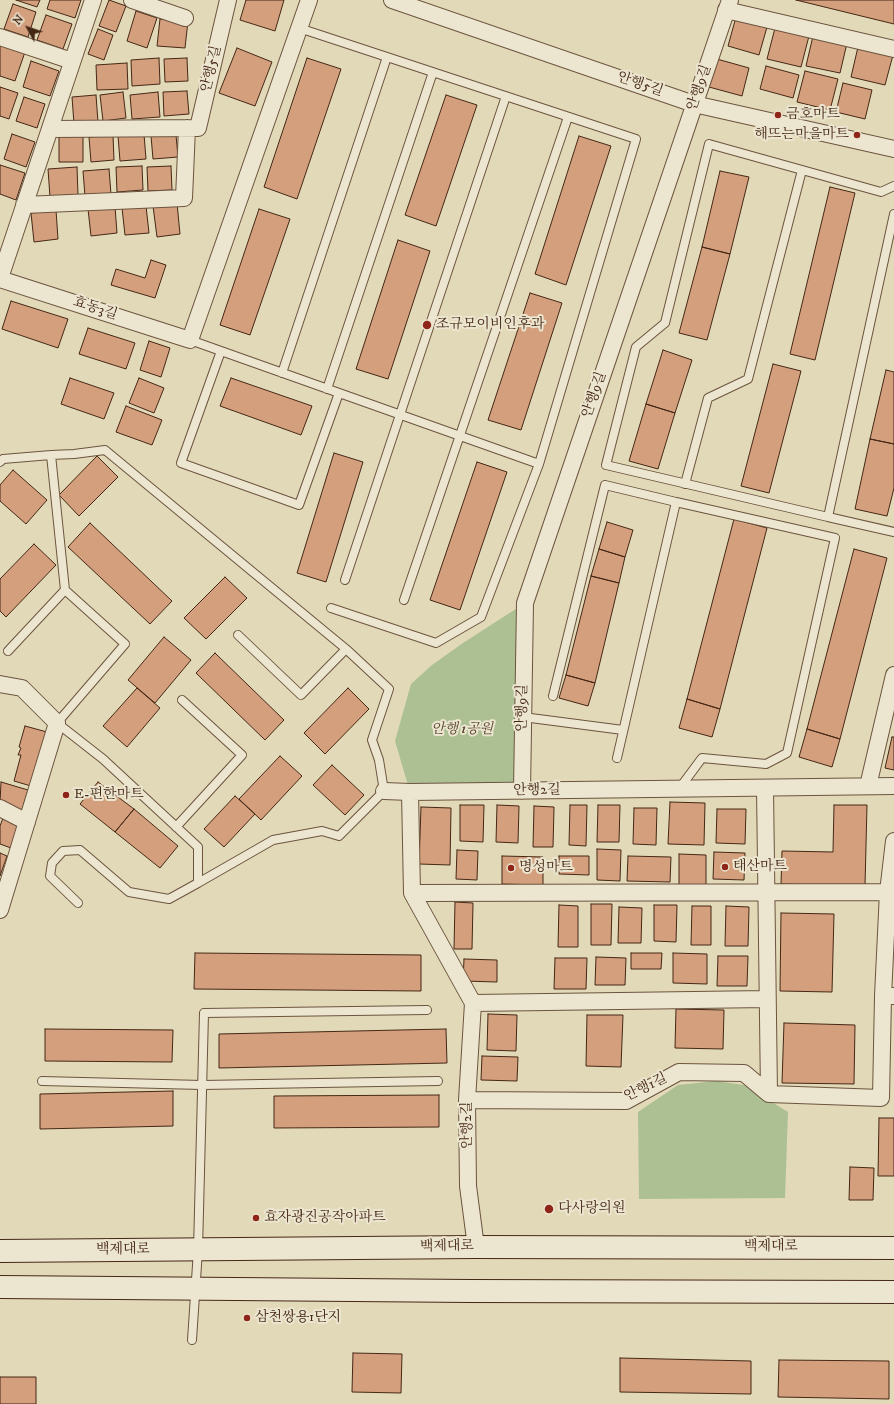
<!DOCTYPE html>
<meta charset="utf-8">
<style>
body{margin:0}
#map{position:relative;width:894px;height:1404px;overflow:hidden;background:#e2d9b8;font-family:"IM FELL DW Pica",serif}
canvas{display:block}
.north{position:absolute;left:8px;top:8px;width:40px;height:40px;-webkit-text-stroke:3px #ece6d1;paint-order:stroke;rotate:310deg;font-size:11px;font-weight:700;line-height:16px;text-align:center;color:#452715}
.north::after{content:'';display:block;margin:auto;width:14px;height:18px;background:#452715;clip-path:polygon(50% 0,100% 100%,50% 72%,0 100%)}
</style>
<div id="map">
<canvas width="894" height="1404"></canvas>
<div class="north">N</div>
</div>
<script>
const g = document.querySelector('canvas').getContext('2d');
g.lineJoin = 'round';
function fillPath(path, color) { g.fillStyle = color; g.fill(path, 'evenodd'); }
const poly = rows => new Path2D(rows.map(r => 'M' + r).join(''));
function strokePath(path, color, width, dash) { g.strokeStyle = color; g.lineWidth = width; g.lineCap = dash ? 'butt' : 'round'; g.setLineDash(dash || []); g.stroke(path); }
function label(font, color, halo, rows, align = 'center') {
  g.font = font + ' "IM FELL DW Pica","Noto Serif KR",serif'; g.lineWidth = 4; g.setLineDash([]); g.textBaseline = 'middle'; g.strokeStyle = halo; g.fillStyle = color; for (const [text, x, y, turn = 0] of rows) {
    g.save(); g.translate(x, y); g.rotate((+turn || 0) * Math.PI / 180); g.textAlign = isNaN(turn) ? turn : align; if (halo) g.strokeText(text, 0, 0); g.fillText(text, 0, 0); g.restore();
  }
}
const green = poly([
 [525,603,522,791,410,792,395,741,411,684,432,665,463,643],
 [716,1081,744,1085,788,1112,785,1198,639,1199,638,1112,678,1085]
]);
const building = poly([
 [16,0,40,0,37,7,16,0],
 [50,0,81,0,75,18,47,9,50,0],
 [109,0,126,6,116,32,99,26,109,0],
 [246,0,284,0,275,31,240,20,246,0],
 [796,0,894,0,894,24,796,0],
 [13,4,36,12,28,37,4,29,13,4],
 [136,11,157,18,147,48,127,41,136,11],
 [46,15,72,24,63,49,37,40,46,15],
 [736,17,767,27,759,55,728,46,736,17],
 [160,19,188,21,185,48,157,46,160,19],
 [775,28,809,36,801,67,767,59,775,28],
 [98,29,113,35,104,60,88,54,98,29],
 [813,36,847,43,840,73,806,66,813,36],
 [0,44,25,52,15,81,0,76,0,44],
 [858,47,893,55,885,85,851,77,858,47],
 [237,48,272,62,255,106,219,93,237,48],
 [159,58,160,84,132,86,131,60,159,58],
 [187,58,188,81,165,82,164,59,187,58],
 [307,58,341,69,297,199,264,187,307,58],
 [717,59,749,68,742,96,709,87,717,59],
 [31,61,59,71,50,96,23,87,31,61],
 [127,63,128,89,97,90,96,65,127,63],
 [766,66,799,75,793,98,760,89,766,66],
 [805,71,838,79,830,110,797,102,805,71],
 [843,83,872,90,865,119,836,112,843,83],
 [0,87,18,93,9,119,0,116,0,87],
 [187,91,189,114,164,116,163,92,187,91],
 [123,92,126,118,103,121,100,95,123,92],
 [158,92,160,117,132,119,130,95,158,92],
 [96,95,98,122,74,124,72,97,96,95],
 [446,95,477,105,436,226,405,215,446,95],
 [24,97,45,104,37,128,16,121,24,97],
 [12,134,35,142,26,167,4,159,12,134],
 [144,134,146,159,120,161,118,136,144,134],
 [113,135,114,160,91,162,89,137,113,135],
 [176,135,178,157,153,159,151,136,176,135],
 [59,136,83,136,83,162,59,162,59,136],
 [579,136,611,146,566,285,535,274,579,136],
 [0,165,25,173,16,200,0,194,0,165],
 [142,166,143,190,117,192,116,167,142,166],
 [171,166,172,190,148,191,147,167,171,166],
 [77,167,78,195,50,197,48,169,77,167],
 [109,169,111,194,85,196,83,171,109,169],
 [720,171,749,177,730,254,702,247,720,171],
 [830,187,855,193,815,360,790,354,830,187],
 [177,203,180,234,157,237,153,206,177,203],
 [146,206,149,233,125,235,122,208,146,206],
 [115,207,117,233,91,236,88,209,115,207],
 [259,209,290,219,250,335,220,325,259,209],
 [56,210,58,239,34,242,31,213,56,210],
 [398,240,430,251,388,379,356,369,398,240],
 [702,247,730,254,707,340,679,333,702,247],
 [151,260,166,265,155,298,111,285,116,269,145,278,151,260],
 [530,293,562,303,521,430,488,420,530,293],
 [11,301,68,319,58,348,2,329,11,301],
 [88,328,135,343,126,369,79,354,88,328],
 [149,341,170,348,161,377,140,370,149,341],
 [663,350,692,360,675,413,646,404,663,350],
 [773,364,801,371,769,493,741,486,773,364],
 [886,370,894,372,894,444,870,439,886,370],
 [70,378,114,393,104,419,61,404,70,378],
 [139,378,164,388,154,413,129,403,139,378],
 [231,378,312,406,301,435,220,406,231,378],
 [646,404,675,413,658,469,629,461,646,404],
 [126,406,162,420,152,445,116,432,126,406],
 [870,439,894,444,894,488,887,516,855,509,870,439],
 [334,453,363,462,326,582,297,573,334,453],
 [97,456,118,477,79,516,59,495,97,456],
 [477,462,507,472,460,610,430,600,477,462],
 [13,470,47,500,26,524,0,501,0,485,13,470],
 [734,519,767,528,720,709,687,699,734,519],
 [607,522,633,530,625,557,599,549,607,522],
 [90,523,172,601,150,624,68,547,90,523],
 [34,544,56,565,6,617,0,611,0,579,34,544],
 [599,549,625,557,619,583,591,576,599,549],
 [854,549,887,558,840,739,807,729,854,549],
 [591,576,619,583,595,683,566,675,591,576],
 [225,577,247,598,206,639,184,618,225,577],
 [164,637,191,660,155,703,128,680,164,637],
 [215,653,284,720,265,740,196,673,215,653],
 [566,675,595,683,588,706,559,698,566,675],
 [137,688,160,708,127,747,103,726,137,688],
 [348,688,369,709,325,754,304,733,348,688],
 [687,699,720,709,712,737,679,728,687,699],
 [25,726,47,732,31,786,14,781,21,755,18,755,21,748,19,747,25,726],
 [807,729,840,739,832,767,799,757,807,729],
 [892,737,894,737,894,770,885,768,892,737],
 [280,756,302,776,261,820,239,799,280,756],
 [332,765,364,795,345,815,313,785,332,765],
 [1,782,28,790,22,810,0,803,1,782],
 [98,782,134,809,115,832,80,804,98,782],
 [235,796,255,814,224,847,204,829,235,796],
 [670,802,705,803,704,845,668,844,670,802],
 [460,805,484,805,483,842,460,841,460,805],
 [497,805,519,806,518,843,496,842,497,805],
 [570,805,587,805,586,846,569,845,570,805],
 [598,805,620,805,619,842,597,842,598,805],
 [834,805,867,805,865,886,781,884,782,851,833,852,834,805],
 [534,806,554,807,553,847,533,847,534,806],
 [421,807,451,808,450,865,419,864,421,807],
 [634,808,657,808,656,845,633,844,634,808],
 [134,809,178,846,160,868,115,832,134,809],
 [717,809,746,809,745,844,716,843,717,809],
 [3,818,20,823,11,848,0,844,0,826,3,818],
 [597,849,621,850,620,881,597,880,597,849],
 [457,850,478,851,477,880,456,879,457,850],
 [714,852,745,853,744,880,713,879,714,852],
 [0,853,7,856,0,876,0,853],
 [679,854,706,855,706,885,679,885,679,854],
 [502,856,543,857,543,885,502,884,502,856],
 [559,856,589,856,589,875,559,874,559,856],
 [628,856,671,857,670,882,627,881,628,856],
 [455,902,473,903,472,949,454,949,455,902],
 [591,904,612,904,611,945,591,945,591,904],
 [559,905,578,906,578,947,558,947,559,905],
 [654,905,677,905,676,942,654,941,654,905],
 [692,906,711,906,711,945,691,945,692,906],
 [726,906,749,907,748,946,725,946,726,906],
 [619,907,642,908,641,943,618,943,619,907],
 [781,913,834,914,832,992,780,991,781,913],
 [195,953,421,955,421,991,194,989,195,953],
 [631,953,662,953,661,969,631,969,631,953],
 [673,953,707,954,707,984,673,983,673,953],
 [718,956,748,956,747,986,717,986,718,956],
 [596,957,626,958,625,985,595,985,596,957],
 [555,958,587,958,586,989,554,989,555,958],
 [464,959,497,960,497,982,463,981,464,959],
 [676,1009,724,1010,723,1049,675,1048,676,1009],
 [488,1014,517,1015,516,1051,487,1050,488,1014],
 [587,1015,623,1015,621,1067,586,1066,587,1015],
 [784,1023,855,1025,854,1084,782,1083,784,1023],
 [45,1029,173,1030,172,1062,45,1061,45,1029],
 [446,1029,447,1063,219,1068,219,1034,446,1029],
 [482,1056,518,1057,517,1081,481,1080,482,1056],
 [173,1091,173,1126,40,1129,40,1094,173,1091],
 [439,1095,439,1127,274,1128,274,1096,439,1095],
 [879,1118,894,1118,894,1176,878,1176,879,1118],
 [850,1167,874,1168,873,1200,849,1200,850,1167],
 [353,1353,402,1354,401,1393,352,1392,353,1353],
 [620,1358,751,1361,751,1394,620,1392,620,1358],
 [779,1360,889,1361,889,1399,778,1397,779,1360],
 [0,1377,36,1377,36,1404,0,1404,0,1377]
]);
const lane = poly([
 [299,28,636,139,539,464,481,617,436,643,331,608],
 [894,214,828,517,894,532],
 [190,340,539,464],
 [221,351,181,463,299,505,339,393],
 [282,373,387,57],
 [327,389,433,72],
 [0,462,3,459,51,455,74,454,105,450,346,649,389,689,372,740,379,760,384,791,339,836,322,831,273,840,198,883,198,847,103,759,57,723,125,644,65,590,51,455],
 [685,484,708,398,748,379,802,170],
 [828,517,606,465,636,347,665,323,709,144,881,192,894,186],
 [345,580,506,96],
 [404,600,568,117],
 [238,635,301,695,346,649],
 [8,651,65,590],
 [553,696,605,485,676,502],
 [523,717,623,730],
 [617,758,676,502,835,538,787,753,766,764,702,758,679,789],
 [176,827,242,755,182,700],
 [78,903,50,876,52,863,63,851,80,850,129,892,169,899,198,883],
 [42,1081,202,1085,438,1081],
 [192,1340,198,1250,204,1013,427,1010]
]);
const street = poly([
 [132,0,185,18],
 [392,0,694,104,894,149],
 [726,10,894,49],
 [0,37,72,61],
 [50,129,198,128,228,0],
 [24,205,184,198,187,128],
 [0,278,93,0],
 [0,279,190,340,309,0],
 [0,684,22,688,57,723,0,910],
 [868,786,894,675],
 [765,788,769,1094],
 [384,791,410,792,894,786],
 [522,791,525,603,730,0],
 [410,792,412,893,473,1003,467,1100,468,1186,476,1247],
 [0,808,27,822],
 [412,893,888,892],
 [883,996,888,892,894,841],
 [473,1003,767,999],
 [467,1100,626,1101,679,1072,744,1073,769,1094,881,1098,883,996,894,996]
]);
const secondary = poly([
 [0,1251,476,1247,894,1248],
 [0,1287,470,1291,894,1292]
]);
const markers = [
 [778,115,4,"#8f2418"],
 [857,135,4,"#8f2418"],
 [427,325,5,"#8f2418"],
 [66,795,4,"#8f2418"],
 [725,867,4,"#8f2418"],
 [511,868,4,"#8f2418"],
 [549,1209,5,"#8f2418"],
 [256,1218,4,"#8f2418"],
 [247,1318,4,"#8f2418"]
];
const streetNames = [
 ["안행5길",212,69,-77],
 ["안행5길",640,85,19],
 ["안행9길",700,88,-71],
 ["효동3길",95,309,18],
 ["안행9길",595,395,-71],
 ["안행9길",523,708,-89],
 ["안행2길",537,791,-1],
 ["안행1길",646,1088,-26],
 ["안행2길",468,1125,-90],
 ["백제대로",447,1247,-1],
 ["백제대로",771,1247],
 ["백제대로",123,1250]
];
const poiNames = [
 ["금호마트",786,115],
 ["해뜨는마을마트",849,135,"right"],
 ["조규모이비인후과",436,325],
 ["E-편한마트",74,795],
 ["태산마트",733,867],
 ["명성마트",519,868],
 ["다사랑의원",558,1209],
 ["효자광진공작아파트",264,1218],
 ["삼천쌍용1단지",255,1318]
];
const parkNames = [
 ["안행 1공원",462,730]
];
fillPath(green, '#adc094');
fillPath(building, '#d39f7d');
strokePath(building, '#452715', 1);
strokePath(lane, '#6c543e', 10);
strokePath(street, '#6c543e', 18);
strokePath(secondary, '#452715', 24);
strokePath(lane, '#ece6d1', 8);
strokePath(street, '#ece6d1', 16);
strokePath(secondary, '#ece6d1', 22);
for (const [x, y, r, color] of markers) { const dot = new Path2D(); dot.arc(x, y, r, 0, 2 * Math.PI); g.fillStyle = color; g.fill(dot); strokePath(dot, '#ece6d1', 1.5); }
label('14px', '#452715', '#ece6d1', streetNames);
label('14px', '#452715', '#ece6d1', poiNames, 'left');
label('italic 14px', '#5a462e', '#ece6d1', parkNames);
</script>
